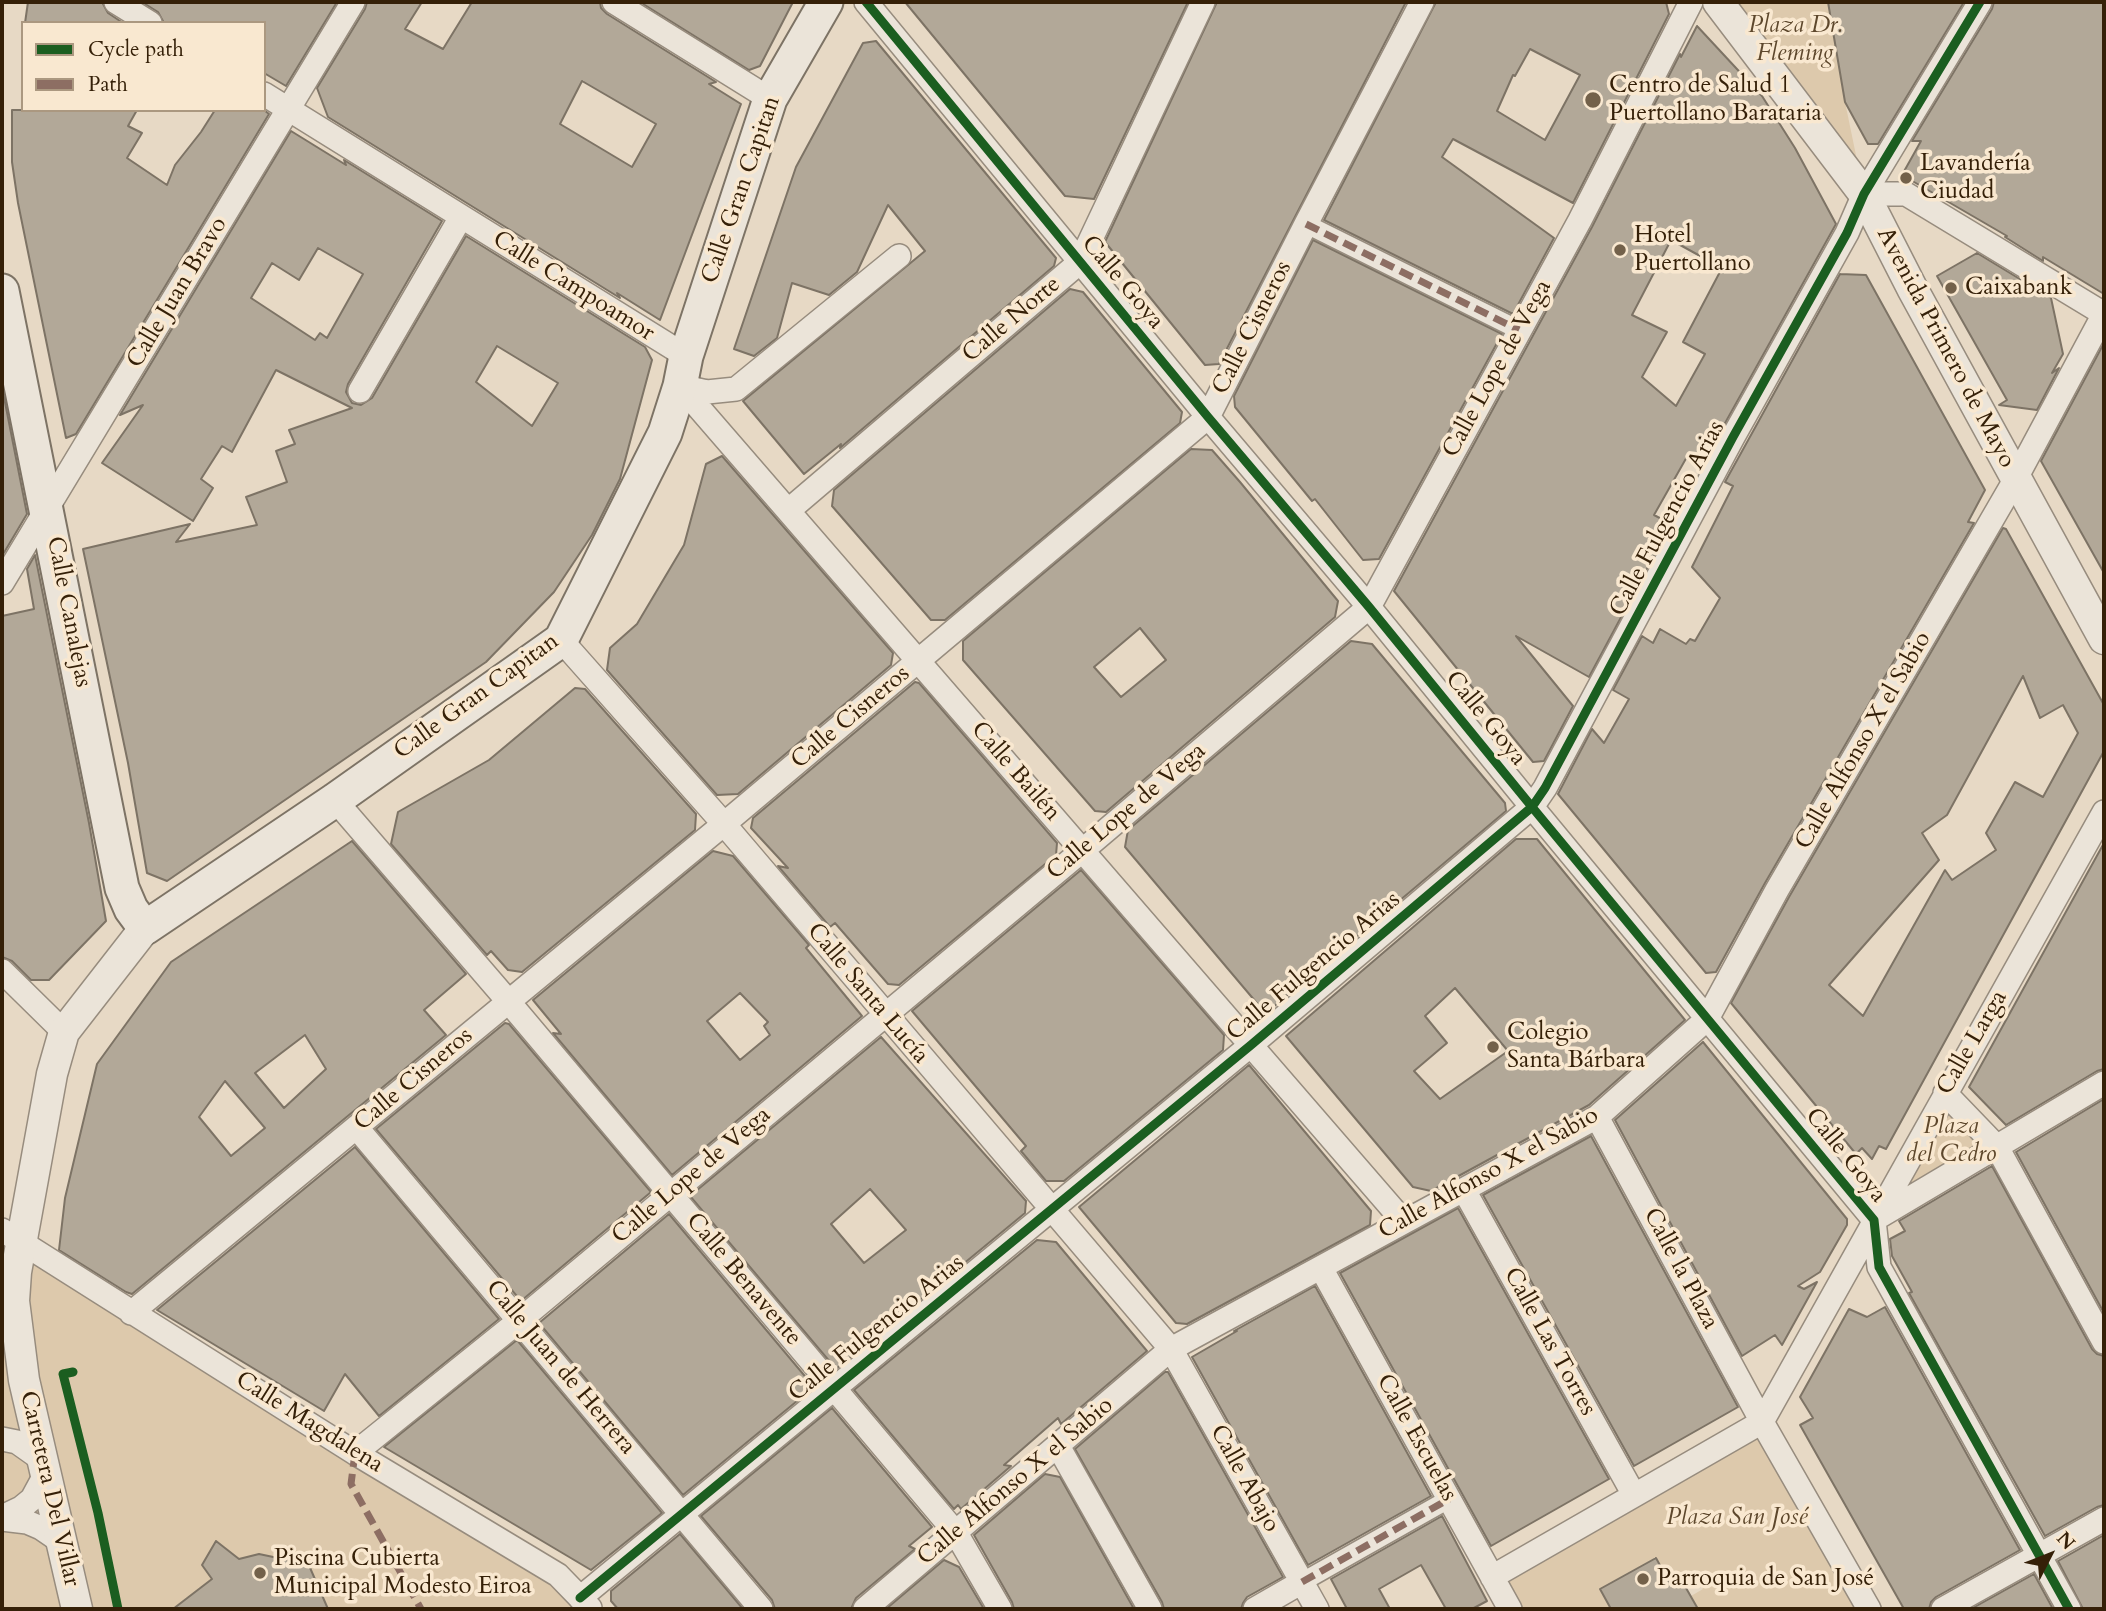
<!DOCTYPE html>
<meta charset="utf-8">
<style>
body{margin:0}
#map{position:relative;width:2106px;height:1611px;overflow:hidden;background:#e7d9c5;font-family:Cardo,serif}
canvas{display:block}
.frame{position:absolute;inset:0;border:4px solid #352008;pointer-events:none}
.legend{position:absolute;left:21px;top:21px;width:245px;height:91px;box-sizing:border-box;background:#f9e8d0;border:2px solid #ab9880;margin:0;padding:9px 12px;list-style:none;font-size:21px;color:#352008}
.legend li{display:flex;align-items:center;gap:14px;height:35px}
.legend b{width:35px;border:2px solid #ab9880}
.north{position:absolute;left:2015px;top:1520px;width:70px;height:70px;-webkit-text-stroke:5px #f9e8d0;paint-order:stroke;rotate:48deg;font-size:19px;font-weight:700;line-height:28px;text-align:center;color:#352008}
.north::after{content:'';display:block;margin:auto;width:24px;height:32px;background:#352008;clip-path:polygon(50% 0,100% 100%,50% 72%,0 100%)}
</style>
<div id="map">
<canvas width="2106" height="1611"></canvas>
<div class="frame"></div>
<ul class="legend">
<li><b style="height:9px;background:#1b5e20"></b>Cycle path</li>
<li><b style="height:9px;background:#8d6e63"></b>Path</li>
</ul>
<div class="north">N</div>
</div>
<script>
const g = document.querySelector('canvas').getContext('2d');
g.lineJoin = 'round';
function fillPath(path, color) { g.fillStyle = color; g.fill(path, 'evenodd'); }
const poly = rows => new Path2D(rows.map(r => 'M' + r).join(''));
function strokePath(path, color, width, dash) { g.strokeStyle = color; g.lineWidth = width; g.lineCap = dash ? 'butt' : 'round'; g.setLineDash(dash || []); g.stroke(path); }
function label(font, color, halo, rows, align = 'center') {
  g.font = font + ' Cardo,serif'; g.lineWidth = 7; g.setLineDash([]); g.textBaseline = 'middle'; g.strokeStyle = halo; g.fillStyle = color; for (const [text, x, y, turn = 0] of rows) {
    g.save(); g.translate(x, y); g.rotate((+turn || 0) * Math.PI / 180); g.textAlign = isNaN(turn) ? turn : align; if (halo) g.strokeText(text, 0, 0); g.fillText(text, 0, 0); g.restore();
  }
}
const green = poly([
 [1718,2,1828,2,1845,102,1864,194],
 [1945,1093,1997,1147,1874,1220],
 [21,1244,590,1609,2,1609,2,1312],
 [1762,1422,1869,1609,1698,1609,1691,1596,1703,1589,1695,1575,1678,1583,1676,1593,1655,1558,1600,1589,1611,1609,1510,1609,1492,1577]
]);
const building = poly([
 [28,2,102,2,108,13,123,23,25,23,28,2],
 [142,2,337,2,286,86,264,73,264,23,164,23,158,12,142,2],
 [367,2,422,2,405,29,443,49,472,2,600,2,601,8,607,14,716,82,709,84,741,104,660,320,617,293,620,298,328,117,317,88,365,9,367,2],
 [582,81,656,124,632,167,560,124,582,81],
 [640,2,793,2,760,66,749,70,640,2],
 [905,2,1188,2,1094,199,1065,196,905,2],
 [1217,2,1406,2,1219,364,1205,365,1105,242,1217,2],
 [1436,2,1666,2,1669,14,1573,203,1453,139,1442,157,1554,238,1513,314,1324,220,1436,2],
 [1530,49,1580,75,1545,140,1497,111,1513,75,1515,76,1530,49],
 [1828,2,1964,2,1878,144,1868,144,1845,102,1828,2],
 [1994,2,2104,2,2104,294,2043,257,2043,261,2005,237,2007,236,1902,175,1921,141,1912,141,1992,9,1994,2],
 [1697,26,1762,96,1795,148,1836,224,1700,468,1688,455,1654,515,1671,524,1589,677,1516,636,1573,706,1544,761,1533,762,1394,591,1592,227,1680,54,1681,57,1697,26],
 [1671,240,1722,268,1683,342,1705,354,1676,406,1642,377,1667,332,1632,315,1671,240],
 [876,41,1056,258,1054,266,840,448,841,444,804,474,743,401,925,251,888,205,857,272,829,295,792,283,777,338,754,356,734,349,796,167,863,43,876,41],
 [12,110,137,110,128,126,142,133,127,158,167,185,175,165,201,132,215,110,264,110,269,114,76,434,66,438,18,203,12,162,12,110],
 [291,131,346,165,344,160,442,221,348,384,346,392,352,403,361,405,372,398,466,236,645,347,652,360,620,479,592,535,554,592,486,662,167,881,147,873,128,763,83,549,190,524,176,542,257,525,246,497,287,482,276,451,295,444,289,430,352,408,276,370,232,452,222,446,201,479,213,488,193,521,102,463,143,405,120,415,291,131],
 [318,248,363,274,327,338,320,333,315,340,251,298,272,263,299,280,318,248],
 [497,346,558,383,532,426,476,382,497,346],
 [1313,240,1502,334,1379,559,1363,560,1315,499,1312,501,1235,407,1234,396,1313,240],
 [1977,253,2051,298,2063,354,2052,373,2059,368,2037,410,1999,405,2007,400,1937,276,1977,253],
 [1840,274,1866,275,1985,490,1968,522,1974,523,1765,883,1716,972,1706,973,1558,794,1592,729,1604,743,1629,699,1613,690,1642,636,1653,643,1660,629,1686,644,1690,639,1695,641,1720,598,1692,567,1733,486,1725,482,1840,274],
 [1070,289,1083,292,1182,412,1180,423,945,620,931,620,832,506,834,490,1070,289],
 [2104,343,2104,573,2041,461,2104,343],
 [2,387,27,514,2,556,2,387],
 [1191,449,1212,450,1240,482,1338,601,1335,617,1106,812,1095,811,963,660,963,641,1191,449],
 [1140,628,1166,660,1121,697,1094,667,1140,628],
 [722,456,893,653,891,665,738,794,717,795,607,670,610,648,637,624,684,545,706,464,722,456],
 [2003,528,2006,529,2104,705,2104,751,1886,1149,1879,1146,1872,1159,1862,1148,1856,1154,1731,1003,1789,897,2003,528],
 [2023,676,2040,718,2063,705,2078,733,2043,797,2015,782,1986,833,1996,850,1952,880,1945,870,1863,1016,1829,985,1939,860,1922,833,1947,815,2023,676],
 [35,555,89,823,106,921,49,980,31,980,12,961,2,957,2,616,34,609,27,569,35,555],
 [1351,641,1372,644,1505,803,1506,811,1272,1008,1261,1008,1125,847,1128,830,1351,641],
 [915,682,919,683,1057,843,1056,855,899,985,888,984,835,923,830,927,778,866,788,868,751,828,753,818,915,682],
 [575,688,585,689,696,814,695,830,522,972,508,970,491,951,487,955,391,844,398,812,489,760,575,688],
 [1516,839,1537,839,1685,1020,1589,1105,1431,1191,1413,1187,1286,1036,1516,839],
 [1455,988,1508,1051,1440,1099,1414,1071,1447,1043,1425,1016,1455,988],
 [352,841,466,974,424,1010,446,1035,132,1294,126,1292,59,1250,65,1198,97,1064,171,962,352,841],
 [305,1035,326,1069,284,1108,255,1073,305,1035],
 [225,1081,265,1128,231,1156,199,1117,225,1081],
 [2104,843,2104,1069,2097,1071,2006,1125,1969,1087,2104,843],
 [713,851,733,856,809,945,806,948,862,1016,672,1175,553,1033,561,1034,533,1000,713,851],
 [740,993,768,1022,764,1026,770,1035,740,1060,707,1021,740,993],
 [1081,870,1224,1035,1223,1050,1064,1181,1046,1181,1021,1151,1026,1146,912,1011,1081,870],
 [505,1023,509,1024,651,1192,521,1301,376,1129,505,1023],
 [881,1037,1026,1201,1025,1213,836,1369,690,1196,881,1037],
 [870,1189,906,1230,864,1263,831,1224,870,1189],
 [1703,1042,1847,1219,1847,1225,1820,1272,1798,1286,1804,1289,1817,1282,1782,1345,1775,1335,1742,1356,1615,1120,1703,1042],
 [1249,1065,1371,1211,1370,1225,1187,1324,1176,1323,1079,1207,1249,1065],
 [2104,1099,2104,1313,2016,1152,2104,1099],
 [1591,1136,1738,1407,1634,1466,1483,1195,1591,1136],
 [355,1147,499,1319,379,1416,345,1374,324,1411,157,1310,355,1147],
 [1992,1166,2092,1349,2097,1354,2104,1356,2104,1505,2097,1507,2045,1536,1909,1293,1912,1292,1892,1256,1890,1239,1905,1231,1899,1221,1992,1166],
 [1458,1208,1609,1479,1491,1546,1340,1273,1458,1208],
 [669,1214,814,1387,683,1495,539,1323,669,1214],
 [1037,1240,1056,1242,1147,1351,1061,1424,1058,1418,1004,1465,1011,1466,961,1509,958,1505,954,1509,854,1390,1037,1240],
 [1315,1286,1431,1496,1308,1565,1192,1357,1237,1331,1234,1331,1315,1286],
 [1885,1307,2020,1550,1936,1597,1931,1602,1929,1609,1904,1609,1800,1425,1813,1418,1800,1397,1849,1309,1867,1317,1885,1307],
 [517,1340,662,1513,591,1570,384,1447,517,1340],
 [1165,1372,1168,1372,1283,1577,1247,1597,1243,1603,1241,1609,1164,1609,1162,1602,1075,1449,1165,1372],
 [832,1408,932,1527,909,1546,915,1549,856,1598,851,1609,775,1609,772,1600,701,1516,832,1408],
 [1045,1474,1060,1477,1134,1609,1014,1609,1012,1602,974,1535,1045,1474],
 [1442,1516,1487,1601,1472,1609,1446,1609,1421,1565,1379,1589,1390,1609,1347,1609,1331,1579,1442,1516],
 [680,1534,743,1609,618,1609,611,1601,611,1591,680,1534],
 [2104,1535,2104,1609,2083,1609,2058,1561,2104,1535],
 [216,1541,239,1559,259,1554,297,1562,304,1554,328,1609,173,1609,212,1579,202,1565,216,1541],
 [1656,1558,1672,1587,1682,1581,1698,1609,1611,1609,1600,1589,1656,1558],
 [944,1560,959,1567,984,1609,886,1609,944,1560],
 [2034,1574,2053,1609,1971,1609,2034,1574]
]);
const pedestrian = poly([
 [1306,224,1519,330],
 [1302,1582,1449,1499]
]);
const minor = poly([
 [116,2,150,23],
 [614,2,770,99],
 [866,2,1208,417,1369,607,1532,807,1874,1220,1879,1267,2069,1609],
 [264,94,686,356],
 [1864,194,1906,194,2104,314],
 [680,386,1404,1222],
 [680,386,707,392,736,389,899,256],
 [360,391,461,217],
 [789,510,1080,262,1203,2],
 [2,583,353,2],
 [561,640,724,824,1171,1349,1317,1609],
 [335,800,508,1001,956,1533,1000,1609],
 [2,971,64,1032],
 [1945,1093,1997,1147,2104,1342],
 [1597,1117,1762,1422],
 [357,1128,761,1609],
 [1464,1190,1634,1495],
 [1875,1219,2104,1083],
 [2,1230,355,1453,558,1575,590,1608],
 [1321,1268,1510,1609],
 [131,1313,724,824,1208,417,1306,224,1422,2],
 [1762,1422,2104,812],
 [2,1439,17,1442,41,1459],
 [1058,1446,1150,1609],
 [355,1453,520,1320,1083,850,1369,607,1580,220,1691,2],
 [2,1517,21,1508,32,1499,45,1475],
 [2,1519,27,1522,41,1528,60,1541],
 [1492,1577,1762,1422,1869,1609],
 [580,1598,1251,1045,1532,807,1545,788,1733,437,1847,233,1864,194,1980,2],
 [865,1609,1171,1349,1597,1117,1707,1019,1777,890,2015,480,2104,314],
 [1255,1609,1302,1582],
 [1943,1609,2104,1519]
]);
const tertiary = poly([
 [1718,2,1864,194,1912,288,2104,639],
 [77,1609,24,1380,14,1301,16,1272,52,1074,64,1032,145,928]
]);
const secondary = poly([
 [2,291,122,888,131,909,145,928,335,800,561,640,665,433,680,386,686,356,770,99,826,2]
]);
const quiet = poly([
 [1306,224,1519,330],
 [355,1453,351,1484,421,1609],
 [1302,1582,1449,1499]
]);
const cycleway = poly([
 [866,2,1208,417,1369,607,1532,807,1874,1220,1879,1267,2069,1609],
 [73,1372,63,1374,98,1513,118,1609],
 [580,1598,1251,1045,1532,807,1545,788,1733,437,1847,233,1864,194,1980,2]
]);
const markers = [
 [1593,100,9,"#73614a"],
 [1906,178,7,"#73614a"],
 [1620,250,7,"#73614a"],
 [1951,288,7,"#73614a"],
 [1493,1047,7,"#73614a"],
 [260,1573,7,"#73614a"],
 [1643,1579,7,"#73614a"]
];
const parkNames = [
 ["Plaza Dr.",1795,26],
 ["Fleming",1795,54],
 ["Plaza",1951,1127],
 ["del Cedro",1951,1155],
 ["Plaza San José",1737,1518]
];
const poiNames = [
 ["Centro de Salud 1",1609,86],
 ["Puertollano Barataria",1609,114],
 ["Lavandería",1920,164],
 ["Ciudad",1920,192],
 ["Hotel",1634,236],
 ["Puertollano",1634,264],
 ["Caixabank",1965,288],
 ["Colegio",1507,1033],
 ["Santa Bárbara",1507,1061],
 ["Piscina Cubierta",274,1559],
 ["Municipal Modesto Eiroa",274,1587],
 ["Parroquia de San José",1657,1579]
];
const streetNames = [
 ["Calle Gran Capitan",742,190,-71],
 ["Calle Goya",1122,283,50],
 ["Calle Campoamor",573,287,32],
 ["Calle Juan Bravo",178,293,-59],
 ["Calle Norte",1012,320,-40],
 ["Calle Cisneros",1253,328,-63],
 ["Avenida Primero de Mayo",1945,348,62],
 ["Calle Lope de Vega",1498,369,-61],
 ["Calle Fulgencio Arias",1668,519,-62],
 ["Calle Canalejas",68,612,79],
 ["Calle Gran Capitan",477,697,-36],
 ["Calle Cisneros",851,718,-40],
 ["Calle Goya",1485,719,51],
 ["Calle Alfonso X el Sabio",1864,741,-60],
 ["Calle Bailén",1015,772,49],
 ["Calle Lope de Vega",1127,812,-40],
 ["Calle Fulgencio Arias",1314,967,-40],
 ["Calle Santa Lucía",867,994,50],
 ["Calle Larga",1973,1043,-60],
 ["Calle Cisneros",414,1080,-40],
 ["Calle Goya",1845,1156,51],
 ["Calle Alfonso X el Sabio",1489,1174,-29],
 ["Calle Lope de Vega",692,1176,-40],
 ["Calle la Plaza",1680,1269,62],
 ["Calle Benavente",743,1280,50],
 ["Calle Fulgencio Arias",877,1329,-39],
 ["Calle Las Torres",1549,1342,61],
 ["Calle Juan de Herrera",560,1368,50],
 ["Calle Magdalena",309,1423,32],
 ["Calle Escuelas",1416,1438,61],
 ["Calle Abajo",1244,1479,61],
 ["Calle Alfonso X el Sabio",1016,1482,-40],
 ["Carretera Del Villar",49,1489,77]
];
fillPath(green, '#ddc9ac');
fillPath(building, '#b2a898');
strokePath(building, '#7d7365', 2);
strokePath(pedestrian, '#978c7e', 21);
strokePath(minor, '#978c7e', 26);
strokePath(tertiary, '#978c7e', 33);
strokePath(secondary, '#7d7365', 37);
strokePath(pedestrian, '#ebe4d9', 18);
strokePath(minor, '#ebe4d9', 23);
strokePath(tertiary, '#ebe4d9', 30);
strokePath(secondary, '#ebe4d9', 33);
strokePath(quiet, '#8d6e63', 7, [14, 7]);
strokePath(cycleway, '#1b5e20', 9);
for (const [x, y, r, color] of markers) { const dot = new Path2D(); dot.arc(x, y, r, 0, 2 * Math.PI); g.fillStyle = color; g.fill(dot); strokePath(dot, '#f9e8d0', 2.5); }
label('italic 24px', '#5d472c', '#f9e8d0', parkNames);
label('24px', '#352008', '#f9e8d0', poiNames, 'left');
label('24px', '#352008', '#f9e8d0', streetNames);
</script>
